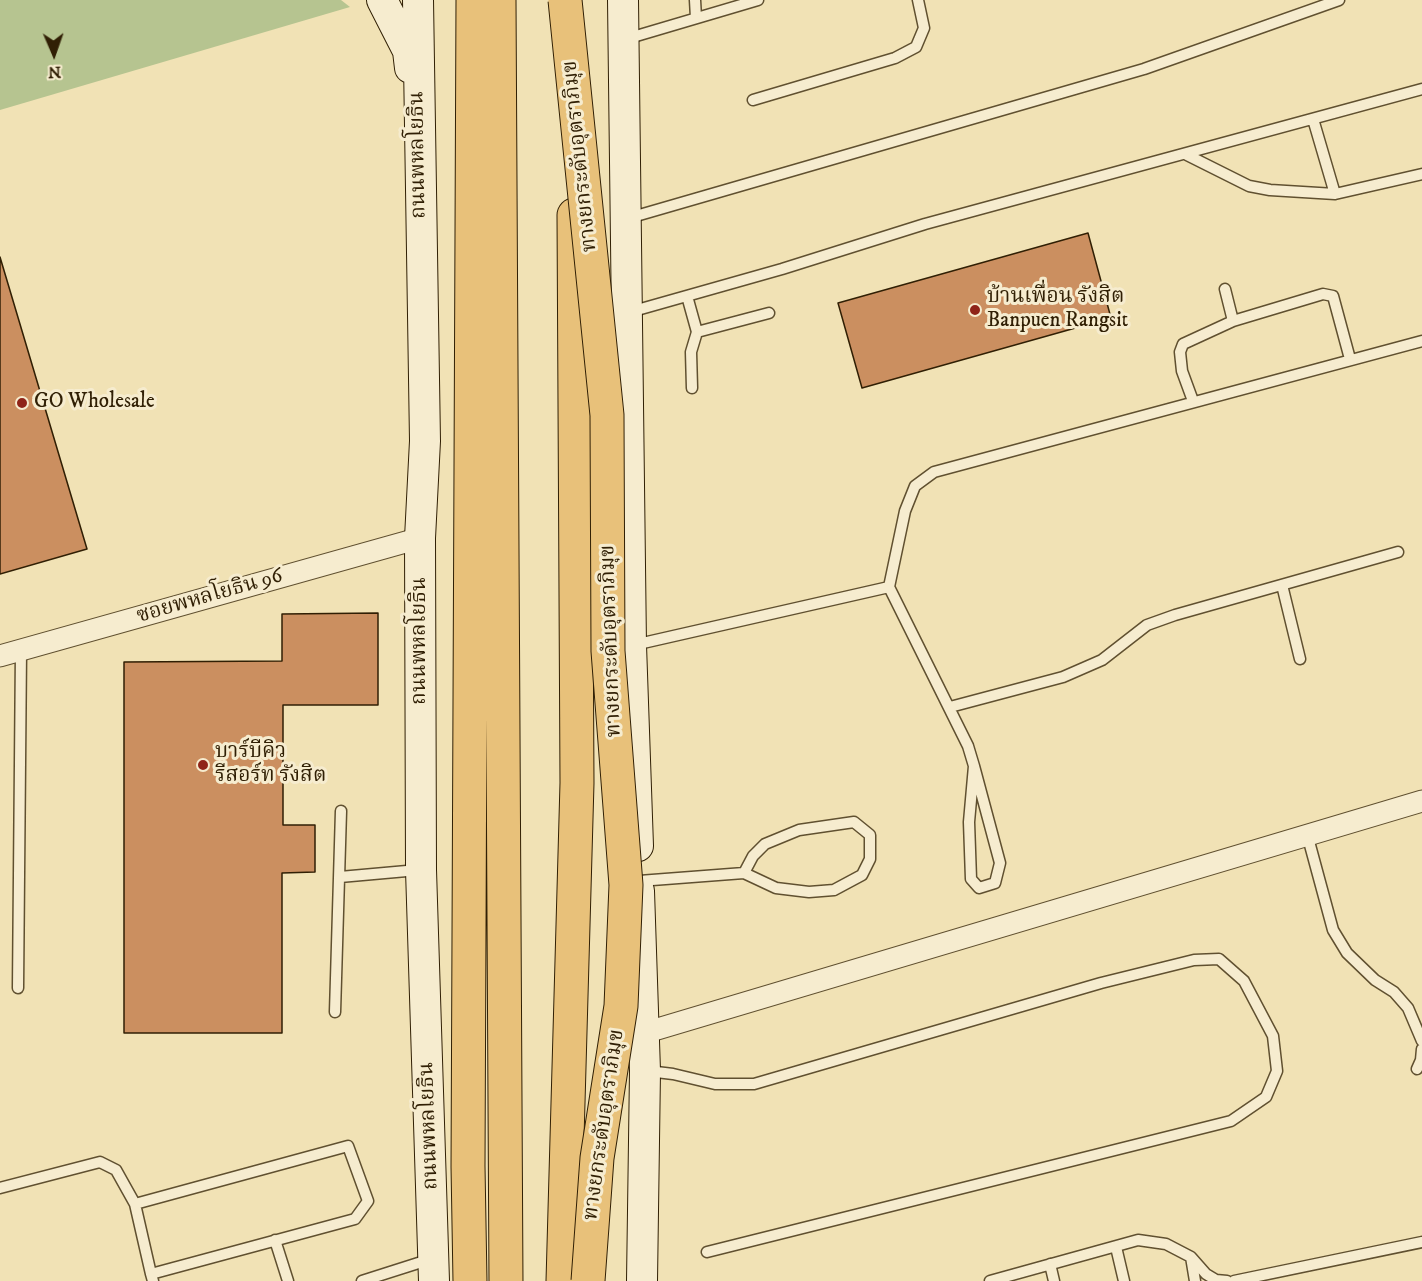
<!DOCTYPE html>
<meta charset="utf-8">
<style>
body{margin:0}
#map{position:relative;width:1422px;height:1281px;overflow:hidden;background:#f1e2b5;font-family:"IM FELL DW Pica",serif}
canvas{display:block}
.north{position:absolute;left:24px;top:24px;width:60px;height:60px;-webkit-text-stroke:4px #f6eccf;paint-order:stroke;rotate:178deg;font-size:16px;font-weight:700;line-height:24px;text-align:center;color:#301f04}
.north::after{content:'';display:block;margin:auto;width:21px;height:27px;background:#301f04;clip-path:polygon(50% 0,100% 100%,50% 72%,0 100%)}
</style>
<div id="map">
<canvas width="1422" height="1281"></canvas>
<div class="north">N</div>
</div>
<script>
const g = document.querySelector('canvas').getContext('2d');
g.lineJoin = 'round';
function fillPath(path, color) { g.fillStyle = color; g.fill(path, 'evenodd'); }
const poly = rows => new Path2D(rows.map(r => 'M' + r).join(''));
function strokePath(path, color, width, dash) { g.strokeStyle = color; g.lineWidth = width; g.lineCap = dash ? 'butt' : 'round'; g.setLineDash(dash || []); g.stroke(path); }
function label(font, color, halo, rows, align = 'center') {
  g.font = font + ' "IM FELL DW Pica","Noto Serif Thai",serif'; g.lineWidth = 6; g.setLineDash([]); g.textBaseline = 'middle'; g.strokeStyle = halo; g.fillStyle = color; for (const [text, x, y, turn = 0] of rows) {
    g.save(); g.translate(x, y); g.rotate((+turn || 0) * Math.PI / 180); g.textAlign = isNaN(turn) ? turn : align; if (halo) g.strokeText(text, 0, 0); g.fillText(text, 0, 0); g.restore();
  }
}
const green = poly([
 [0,0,341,0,350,7,0,110]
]);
const building = poly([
 [1088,233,1111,318,862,388,838,303,1088,233],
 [0,257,87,549,0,574,0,257],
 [378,613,378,705,283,705,283,825,315,825,315,872,282,873,282,1033,124,1033,124,662,282,661,282,614,378,613]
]);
const lane = poly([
 [695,0,696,18],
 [626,39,758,0],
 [753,100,895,58,916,47,924,28,918,0],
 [1313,119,1335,194],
 [1187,155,1249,186,1270,190,1335,194,1422,174],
 [629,218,1144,69,1339,0],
 [687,296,697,332,769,313],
 [630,312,782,269,925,224,1422,89],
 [1233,321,1323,294,1333,296,1350,359],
 [692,388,691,352,697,332],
 [1193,401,1182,371,1180,352,1183,344,1233,321,1225,289],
 [1282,585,1300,659],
 [889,587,905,511,915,486,934,472,1422,341],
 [634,645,889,587,968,746,974,766,1000,863,995,883,979,888,971,879,969,822,974,766],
 [950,707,1063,677,1102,660,1147,625,1175,615,1398,552],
 [1307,834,1333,930,1347,953,1375,980,1394,992,1408,1008,1422,1041],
 [340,877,418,870],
 [639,881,744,873,776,888,809,892,834,890,862,875,870,859,870,835,854,822,799,830,765,844,753,856,744,873],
 [18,988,21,650],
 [335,1012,341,811],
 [1417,1069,1421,1060,1422,1049],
 [648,1071,673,1074,715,1084,754,1084,1101,983,1194,960,1219,959,1244,981,1273,1036,1277,1071,1266,1097,1231,1121,707,1252],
 [0,1188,100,1162,116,1170,135,1204],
 [275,1240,288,1281],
 [1116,1247,1124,1281],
 [1191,1257,1195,1281],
 [1050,1264,1054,1281],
 [151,1274,355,1219,368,1201,348,1146,135,1204,151,1274,153,1281],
 [362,1281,431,1259],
 [990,1281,1138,1240,1166,1244,1191,1257,1206,1274,1216,1280,1227,1281],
 [1234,1281,1422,1242]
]);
const street = poly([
 [0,656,420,538],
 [644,1033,1422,801]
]);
const secondary = poly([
 [382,0,408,51,410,68],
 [418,0,425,441,420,538,421,870,434,1281],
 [623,0,631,645,638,846],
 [639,891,645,1071,642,1281]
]);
const highway = poly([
 [499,0,506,1281],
 [470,1281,468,1166,473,0],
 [563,1281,577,783,574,215]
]);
const highwayBridge = poly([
 [565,0,607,415,608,651,626,885,621,1006,597,1158,588,1281]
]);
const markers = [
 [975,310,6,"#8f2418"],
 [22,403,6,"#8f2418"],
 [203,765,6,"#8f2418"]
];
const streetNames = [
 ["ถนนพหลโยธิน",419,155,-91],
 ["ทางยกระดับอุตราภิมุข",581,156,-96],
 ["ซอยพหลโยธิน 96",210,597,-16],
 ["ถนนพหลโยธิน",421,641,-90],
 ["ทางยกระดับอุตราภิมุข",612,641,-92],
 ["ทางยกระดับอุตราภิมุข",605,1125,-82],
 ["ถนนพหลโยธิน",430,1126,-92]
];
const poiNames = [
 ["บ้านเพื่อน รังสิต",987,298],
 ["Banpuen Rangsit",987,322],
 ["GO Wholesale",34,403],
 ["บาร์บีคิว",215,753],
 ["รีสอร์ท รังสิต",215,777]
];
fillPath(green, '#b6c490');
fillPath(building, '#cb8f60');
strokePath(building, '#301f04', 1.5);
strokePath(lane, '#605030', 13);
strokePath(street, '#605030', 23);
strokePath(secondary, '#301f04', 32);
strokePath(highway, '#301f04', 35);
strokePath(lane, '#f6eccf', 10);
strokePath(street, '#f6eccf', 21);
strokePath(secondary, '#f6eccf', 30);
strokePath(highway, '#e8c17a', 33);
strokePath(highwayBridge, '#301f04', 35, []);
strokePath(highwayBridge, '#e8c17a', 33);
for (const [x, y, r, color] of markers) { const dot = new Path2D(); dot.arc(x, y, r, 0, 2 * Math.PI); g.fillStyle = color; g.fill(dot); strokePath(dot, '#f6eccf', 2); }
label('21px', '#301f04', '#f6eccf', streetNames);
label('21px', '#301f04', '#f6eccf', poiNames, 'left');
</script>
